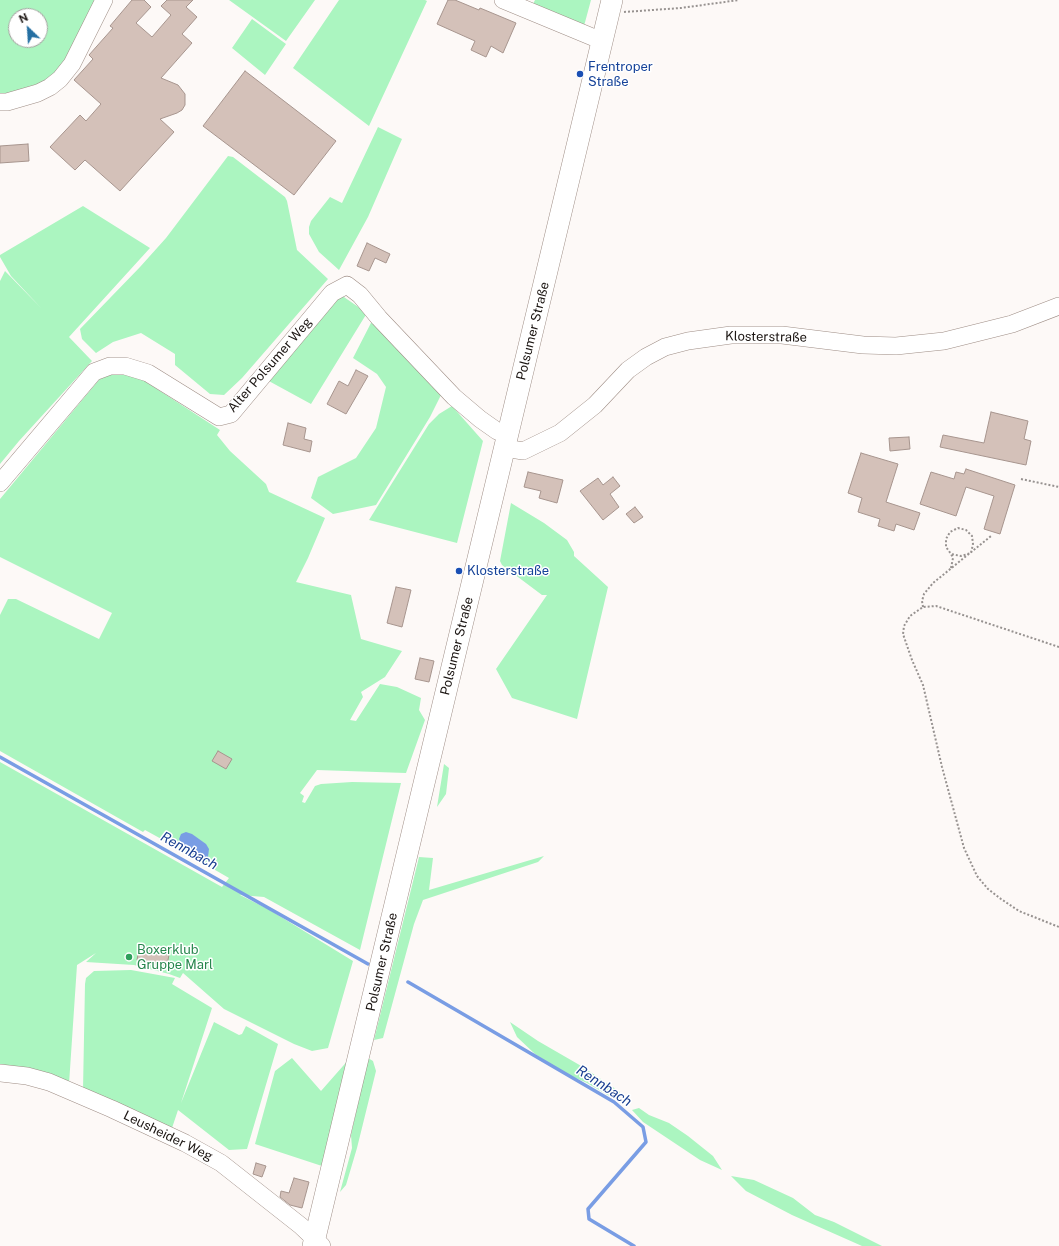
<!DOCTYPE html>
<meta charset="utf-8">
<style>
body{margin:0}
#map{position:relative;width:1059px;height:1246px;overflow:hidden;background:#fdf9f7;font-family:"Public Sans",sans-serif}
canvas{display:block}
.north{position:absolute;left:8px;top:8px;width:40px;height:40px;box-sizing:border-box;background:#fff;border:1px solid #a4a1a0;border-radius:50%;rotate:335deg;font-size:11px;font-weight:700;line-height:16px;text-align:center;color:#1b1512}
.north::after{content:'';display:block;margin:auto;width:14px;height:18px;background:#246fa2;clip-path:polygon(50% 0,100% 100%,50% 72%,0 100%)}
</style>
<div id="map">
<canvas width="1059" height="1246"></canvas>
<div class="north">N</div>
</div>
<script>
const g = document.querySelector('canvas').getContext('2d');
g.lineJoin = 'round';
function fillPath(path, color) { g.fillStyle = color; g.fill(path, 'evenodd'); }
const poly = rows => new Path2D(rows.map(r => 'M' + r).join(''));
function strokePath(path, color, width, dash) { g.strokeStyle = color; g.lineWidth = width; g.lineCap = dash ? 'butt' : 'round'; g.setLineDash(dash || []); g.stroke(path); }
function label(font, color, halo, rows, align = 'center') {
  g.font = font + ' "Public Sans",sans-serif'; g.lineWidth = 3; g.setLineDash([]); g.textBaseline = 'middle'; g.strokeStyle = halo; g.fillStyle = color; for (const [text, x, y, turn = 0] of rows) {
    g.save(); g.translate(x, y); g.rotate((+turn || 0) * Math.PI / 180); g.textAlign = isNaN(turn) ? turn : align; if (halo) g.strokeText(text, 0, 0); g.fillText(text, 0, 0); g.restore();
  }
}
const green = poly([
 [0,0,100,0,68,64,36,91,0,98],
 [16,16,40,16,40,40,16,40],
 [229,0,315,0,286,41],
 [339,0,425,0,427,1,369,126,293,68],
 [535,0,591,0,584,26,533,4],
 [252,19,286,44,265,75,232,48],
 [378,127,402,139,368,217,339,270,319,252,309,234,309,227,311,221,330,197,342,203],
 [228,156,233,157,285,197,287,201,297,250,328,279,242,378,224,395,210,394,175,365,175,354,141,333,113,342,96,353,82,339,80,329,140,267,166,238],
 [83,206,150,248,69,337,92,361,19,441,0,464,0,281,5,271,42,309,11,276,0,257,0,255],
 [341,295,367,313,311,404,267,380],
 [373,319,442,393,430,417,376,505,333,514,311,498,318,477,356,458,376,428,386,387,377,374,353,358],
 [111,373,137,376,220,430,217,435,230,451,266,484,269,492,325,518,308,558,296,582,351,595,361,639,402,651,385,677,361,692,363,697,350,720,356,721,380,684,397,687,421,698,419,710,425,720,406,773,317,770,300,793,304,796,302,802,305,803,315,786,321,784,352,782,401,783,360,950,264,897,240,895,268,909,353,961,328,1048,312,1051,294,1044,224,1009,183,973,180,978,169,974,134,965,86,962,96,953,77,965,69,1084,33,1070,0,1064,0,762,222,887,229,878,165,841,145,830,143,832,0,751,0,615,8,599,16,599,99,639,112,613,0,557,0,499,103,375],
 [452,406,483,441,457,543,369,520,429,424,439,414],
 [511,503,544,523,567,540,574,552,574,556,608,587,577,719,512,698,496,669,547,595,542,595,502,565,500,561],
 [444,764,449,768,446,794,437,807],
 [544,856,538,862,423,900,414,924,383,1038,374,1040,419,857,433,858,429,890],
 [131,970,175,978,172,984,212,1008,181,1103,214,1022,239,1035,242,1034,246,1026,278,1044,247,1149,229,1150,178,1110,172,1128,83,1090,85,984,86,978,94,971],
 [510,1022,538,1041,583,1067,620,1092,620,1100,611,1097,587,1083,562,1072,535,1054,517,1037],
 [292,1058,321,1091,350,1058,325,1167,255,1144,275,1071],
 [368,1058,373,1061,376,1071,357,1148,346,1185,340,1192,352,1148,351,1135],
 [639,1108,649,1115,669,1123,688,1136,713,1156,722,1170,700,1160,643,1122,632,1110],
 [731,1176,754,1180,793,1198,815,1215,834,1222,882,1246,862,1246,792,1215,746,1191]
]);
const water = poly([
 [186,832,192,834,206,844,209,849,208,857,197,857,182,846,179,839,181,834]
]);
const stream = poly([
 [0,757,368,964],
 [408,982,614,1102,643,1127,646,1142,588,1209,589,1219,634,1246]
]);
const building = poly([
 [132,0,144,0,151,7,136,23,152,37,171,15,161,6,167,0,193,0,186,7,197,17,182,34,192,43,161,78,178,85,185,94,185,105,182,110,177,113,160,119,174,132,120,191,85,160,75,170,50,147,80,115,86,121,101,104,74,80,93,59,89,55,113,28,110,26,132,0],
 [448,0,455,0,479,10,480,8,516,23,503,53,491,46,486,57,471,50,475,41,437,24,448,0],
 [245,71,336,141,294,195,203,126,245,71],
 [28,144,29,161,0,163,0,146,28,144],
 [367,243,390,254,386,263,375,258,369,271,357,266,367,243],
 [356,370,368,376,346,414,327,404,339,381,348,386,356,370],
 [991,412,1028,421,1024,439,1031,441,1026,465,940,447,943,435,984,443,991,412],
 [288,423,306,428,304,439,312,441,310,452,283,445,288,423],
 [909,437,910,449,890,451,889,438,909,437],
 [861,453,898,464,886,502,920,513,914,530,896,524,894,531,878,526,880,519,858,512,862,498,848,493,861,453],
 [966,469,1015,485,1000,534,984,529,994,496,966,487,956,516,920,504,931,472,954,479,956,472,964,474,966,469],
 [528,472,563,480,557,503,539,498,541,491,524,487,528,472],
 [613,477,620,486,610,494,619,507,603,520,580,491,598,478,603,485,613,477],
 [635,507,643,517,634,523,626,514,635,507],
 [396,587,411,590,402,627,387,623,396,587],
 [420,658,434,661,429,682,415,679,420,658],
 [218,751,232,759,226,769,212,761,218,751],
 [139,949,169,955,167,965,137,960,139,949],
 [256,1163,266,1166,262,1177,253,1174,256,1163],
 [294,1178,309,1182,302,1208,290,1205,280,1197,281,1191,289,1193,294,1178]
]);
const path = poly([
 [624,12,681,8,739,0],
 [1021,479,1059,487],
 [951,568,953,558,951,554,946,547,946,539,950,532,958,528,966,530,972,536,973,544,971,553,961,556,951,554],
 [923,607,922,601,924,594,933,583,991,536],
 [1059,647,936,606,923,607,910,616,904,626,903,634,912,660,923,685,942,767,964,848,977,876,988,889,1001,899,1019,911,1059,927]
]);
const minor = poly([
 [503,0,602,41],
 [0,102,7,102,38,93,50,87,60,79,72,64,104,0],
 [505,448,523,451,560,433,595,405,628,370,646,357,665,347,688,341,731,335,782,335,863,345,896,346,944,341,1012,324,1059,306],
 [0,483,94,372,110,366,125,366,148,373,219,417,231,414,332,293,347,285,360,295,379,318,454,397,480,419,497,431,508,435],
 [0,1073,27,1076,49,1082,112,1109,185,1143,221,1163,301,1226,322,1246]
]);
const major = poly([
 [313,1246,612,0]
]);
const markers = [
 [580,74,4,"#1a4fb4"],
 [459,571,4,"#1a4fb4"],
 [129,957,4,"#2e9e5b"]
];
const transitNames = [
 ["Frentroper",588,67],
 ["Straße",588,82],
 ["Klosterstraße",467,571]
];
const streetNames = [
 ["Polsumer Straße",533,331,-76],
 ["Klosterstraße",766,337,1],
 ["Alter Polsumer Weg",270,365,-49],
 ["Polsumer Straße",457,646,-76],
 ["Polsumer Straße",382,962,-77],
 ["Leusheider Weg",168,1136,26]
];
const leisureNames = [
 ["Boxerklub",137,950],
 ["Gruppe Marl",137,965]
];
const waterNames = [
 ["Rennbach",189,851,29],
 ["Rennbach",604,1086,33]
];
fillPath(green, '#abf5c0');
fillPath(water, '#799de4');
strokePath(stream, '#799de4', 3.5);
fillPath(building, '#d4c1b9');
strokePath(building, '#a7958e', 1);
strokePath(minor, '#9e8d85', 18);
strokePath(major, '#9e8d85', 22);
strokePath(path, '#979290', 2, [2, 2]);
strokePath(minor, '#fff', 17);
strokePath(major, '#fff', 21);
for (const [x, y, r, color] of markers) { const dot = new Path2D(); dot.arc(x, y, r, 0, 2 * Math.PI); g.fillStyle = color; g.fill(dot); strokePath(dot, '#fff', 1.5); }
label('13px', '#164399', '#fff', transitNames, 'left');
label('13px', '#1b1512', '#fff', streetNames);
label('13px', '#27864d', '#fff', leisureNames, 'left');
label('italic 14px', '#193f91', '#fff', waterNames);
</script>
